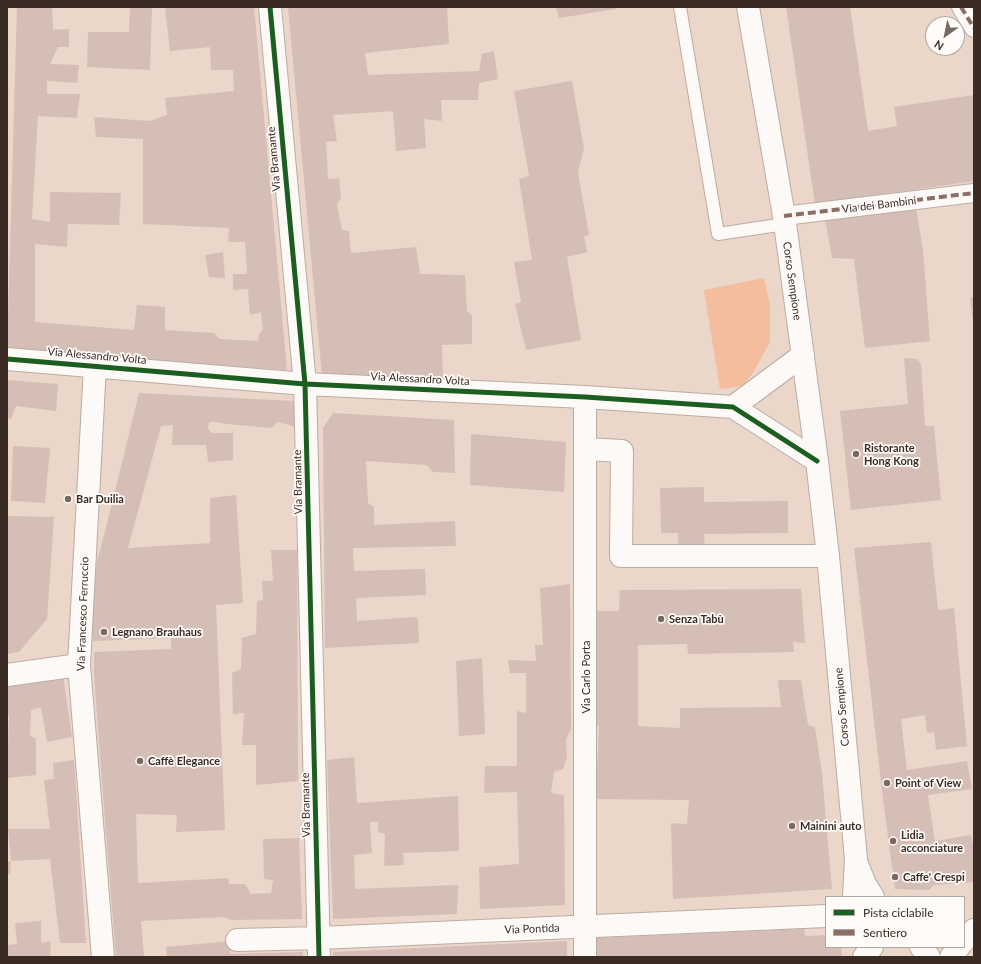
<!DOCTYPE html>
<meta charset="utf-8">
<style>
body{margin:0}
#map{position:relative;width:981px;height:964px;overflow:hidden;background:#ebd6ca;font-family:Lato,sans-serif}
canvas{display:block}
.frame{position:absolute;inset:0;border:8px solid #3a2c24;pointer-events:none}
.legend{position:absolute;left:825px;top:896px;width:140px;height:52px;box-sizing:border-box;background:#fffbf9;border:1px solid #b0a8a4;margin:0;padding:5px 7px;list-style:none;font-size:12px;color:#3a2c24}
.legend li{display:flex;align-items:center;gap:8px;height:20px}
.legend b{width:20px;border:1px solid #b0a8a4}
.north{position:absolute;left:925px;top:16px;width:40px;height:40px;box-sizing:border-box;background:#fffbf9;border:1px solid #b0a8a4;border-radius:50%;rotate:213deg;font-size:11px;font-weight:700;line-height:16px;text-align:center;color:#3a2c24}
.north::after{content:'';display:block;margin:auto;width:14px;height:18px;background:#78685e;clip-path:polygon(50% 0,100% 100%,50% 72%,0 100%)}
</style>
<div id="map">
<canvas width="981" height="964"></canvas>
<div class="frame"></div>
<ul class="legend">
<li><b style="height:5px;background:#1b5e20"></b>Pista ciclabile</li>
<li><b style="height:5px;background:#8d6e63"></b>Sentiero</li>
</ul>
<div class="north">N</div>
</div>
<script>
const g = document.querySelector('canvas').getContext('2d');
g.lineJoin = 'round';
function fillPath(path, color) { g.fillStyle = color; g.fill(path, 'evenodd'); }
const poly = rows => new Path2D(rows.map(r => 'M' + r).join(''));
function strokePath(path, color, width, dash) { g.strokeStyle = color; g.lineWidth = width; g.lineCap = dash ? 'butt' : 'round'; g.setLineDash(dash || []); g.stroke(path); }
function label(font, color, halo, rows, align = 'center') {
  g.font = font + ' Lato,sans-serif'; g.lineWidth = 3.5; g.setLineDash([]); g.textBaseline = 'middle'; g.strokeStyle = halo; g.fillStyle = color; for (const [text, x, y, turn = 0] of rows) {
    g.save(); g.translate(x, y); g.rotate((+turn || 0) * Math.PI / 180); g.textAlign = isNaN(turn) ? turn : align; if (halo) g.strokeText(text, 0, 0); g.fillText(text, 0, 0); g.restore();
  }
}
const green = poly([
 [764,278,770,304,770,342,753,373,743,386,720,389,704,290]
]);
const building = poly([
 [17,7,52,7,53,30,69,29,69,47,58,47,50,64,79,65,77,83,47,81,47,94,80,94,77,118,38,116,32,219,50,222,50,192,121,193,119,225,68,224,67,247,35,244,35,322,134,330,137,305,165,307,165,330,214,333,220,339,258,341,259,334,263,330,261,312,250,315,248,289,233,290,233,274,247,274,245,242,228,242,229,228,143,224,143,139,96,137,94,117,149,121,167,115,165,98,234,91,233,70,211,70,210,47,170,51,165,7,254,7,287,370,7,350],
 [130,7,152,7,150,70,87,67,88,32,129,32],
 [288,7,447,7,449,44,365,53,368,75,479,71,482,54,494,51,498,79,479,83,478,100,441,100,442,121,424,119,426,148,396,151,393,111,333,115,337,141,326,142,328,179,339,178,341,198,337,205,342,230,349,231,351,253,416,247,420,274,465,275,467,311,472,315,472,344,442,345,443,385,322,376],
 [556,7,615,7,616,9,559,18],
 [786,7,850,7,868,131,897,126,894,107,974,95,974,181,815,204],
 [572,81,584,149,578,172,589,235,584,236,587,252,567,257,581,340,526,350,515,304,521,302,514,262,532,260,519,179,529,176,514,91],
 [916,207,923,250,930,341,865,348,854,259,832,258,825,219],
 [223,252,225,278,209,277,205,255],
 [970,298,974,298,974,322,973,322],
 [904,358,917,359,921,364,925,426,934,426,941,500,851,510,840,411,908,404],
 [7,380,58,384,56,411,16,406,11,419,7,418],
 [139,393,294,401,296,427,278,422,271,428,227,424,217,422,209,422,208,428,211,433,233,433,233,460,208,462,206,445,172,445,173,425,161,426,128,548,210,543,210,498,236,495,243,603,216,605,225,830,176,832,177,815,136,814,138,883,228,878,229,884,245,884,251,894,271,893,273,880,264,879,263,839,299,838,302,919,230,920,225,917,141,921,144,957,116,957,104,808,94,675,94,652,171,649,171,638,93,641,92,613,94,573,106,528],
 [333,413,454,420,455,473,433,472,427,465,366,461,368,503,374,507,374,525,455,521,456,546,353,548,354,571,425,569,426,595,356,598,357,621,416,617,418,620,419,643,325,648,323,428],
 [471,434,566,442,564,492,470,485],
 [13,446,50,448,45,503,11,501],
 [704,487,704,502,788,501,788,533,704,534,705,552,679,553,678,533,661,533,660,488],
 [7,516,54,517,47,619,19,652,7,654],
 [931,542,938,610,954,608,967,746,936,750,934,732,927,733,925,715,901,719,907,770,967,761,972,789,928,795,935,841,971,835,974,849,974,882,934,885,929,890,895,889,883,799,854,548],
 [271,550,297,550,298,781,256,785,256,745,242,745,244,713,233,714,232,673,241,669,242,638,256,634,257,601,263,600,262,581,273,581],
 [570,584,571,729,566,739,567,757,563,769,554,772,551,793,564,795,565,905,480,909,479,867,519,864,517,792,484,793,485,766,517,766,517,711,526,713,526,673,510,673,508,660,536,661,535,645,543,645,540,588],
 [801,589,805,643,793,642,794,652,688,654,687,644,638,645,638,726,680,728,680,708,781,707,778,680,801,680,808,725,815,727,822,774,832,889,673,899,671,823,687,824,689,800,596,799,599,725,591,726,592,611,619,611,620,590],
 [482,658,485,734,459,736,456,661],
 [63,675,72,737,47,742,41,707,31,710,30,736,36,739,36,775,7,778,9,715,7,716,7,686],
 [354,757,357,803,458,796,459,851,403,853,404,865,384,866,385,834,378,832,378,822,370,822,372,853,354,855,355,889,458,885,457,914,333,919,327,760],
 [74,760,86,943,60,943,50,859,11,861,8,829,50,829,44,780,54,779,53,763],
 [11,861,10,874,7,875,7,862],
 [41,921,41,943,51,941,50,957,7,957,7,945,17,944,15,923],
 [804,929,805,936,826,935,826,947,841,947,842,957,595,957,595,938],
 [231,941,230,954,303,952,303,957,167,957,166,947],
 [567,941,567,957,333,957,333,952]
]);
const service = poly([
 [680,7,718,234,785,224]
]);
const pedestrian = poly([
 [961,7,974,28],
 [784,216,974,193]
]);
const minor = poly([
 [270,7,305,384,319,957],
 [7,359,305,384,585,397,733,407,817,461],
 [95,366,79,665,103,957],
 [585,397,585,957],
 [733,407,803,355],
 [586,449,622,451,621,556,828,556],
 [7,675,79,665],
 [237,940,319,938,826,916],
 [964,941,974,930],
 [951,957,959,947]
]);
const primary = poly([
 [748,7,784,216,817,461,828,556,856,859,854,897],
 [857,864,865,884,873,897],
 [921,947,929,957],
 [864,957,872,947]
]);
const quiet = poly([
 [961,7,974,28],
 [784,216,974,193]
]);
const cycleway = poly([
 [270,7,305,384,319,957],
 [7,359,305,384,585,397,733,407,817,461]
]);
const markers = [
 [856,454,4,"#78685e"],
 [68,499,4,"#78685e"],
 [661,619,4,"#78685e"],
 [104,632,4,"#78685e"],
 [140,761,4,"#78685e"],
 [887,783,4,"#78685e"],
 [792,826,4,"#78685e"],
 [893,841,4,"#78685e"],
 [895,877,4,"#78685e"]
];
const streetNames = [
 ["Via Bramante",274,159,-95],
 ["Via dei Bambini",879,205,-7],
 ["Corso Sempione",792,281,82],
 ["Via Alessandro Volta",97,356,5],
 ["Via Alessandro Volta",420,379,3],
 ["Via Bramante",298,482,-91],
 ["Via Francesco Ferruccio",83,614,-88],
 ["Via Carlo Porta",586,677,-90],
 ["Corso Sempione",842,707,-95],
 ["Via Bramante",306,805,-91],
 ["Via Pontida",532,929,-2]
];
const poiNames = [
 ["Ristorante",864,448],
 ["Hong Kong",864,461],
 ["Bar Duilia",76,499],
 ["Senza Tabù",669,619],
 ["Legnano Brauhaus",112,632],
 ["Caffè Elegance",148,761],
 ["Point of View",895,783],
 ["Mainini auto",800,826],
 ["Lidia",901,835],
 ["acconciature",901,848],
 ["Caffe' Crespi",903,877]
];
fillPath(green, '#f4bd9d');
fillPath(building, '#d5beb6');
strokePath(service, '#bbaca2', 14);
strokePath(pedestrian, '#bbaca2', 20);
strokePath(minor, '#bbaca2', 24);
strokePath(primary, '#bbaca2', 24);
strokePath(service, '#fcf9f7', 12);
strokePath(pedestrian, '#fcf9f7', 18);
strokePath(minor, '#fcf9f7', 22);
strokePath(primary, '#fcf9f7', 22);
strokePath(quiet, '#8d6e63', 4, [8, 4]);
strokePath(cycleway, '#1b5e20', 5);
for (const [x, y, r, color] of markers) { const dot = new Path2D(); dot.arc(x, y, r, 0, 2 * Math.PI); g.fillStyle = color; g.fill(dot); strokePath(dot, '#fffbf9', 1.5); }
label('11px', '#3a2c24', '#fffbf9', streetNames);
label('bold 11px', '#3a2c24', '#fffbf9', poiNames, 'left');
</script>
